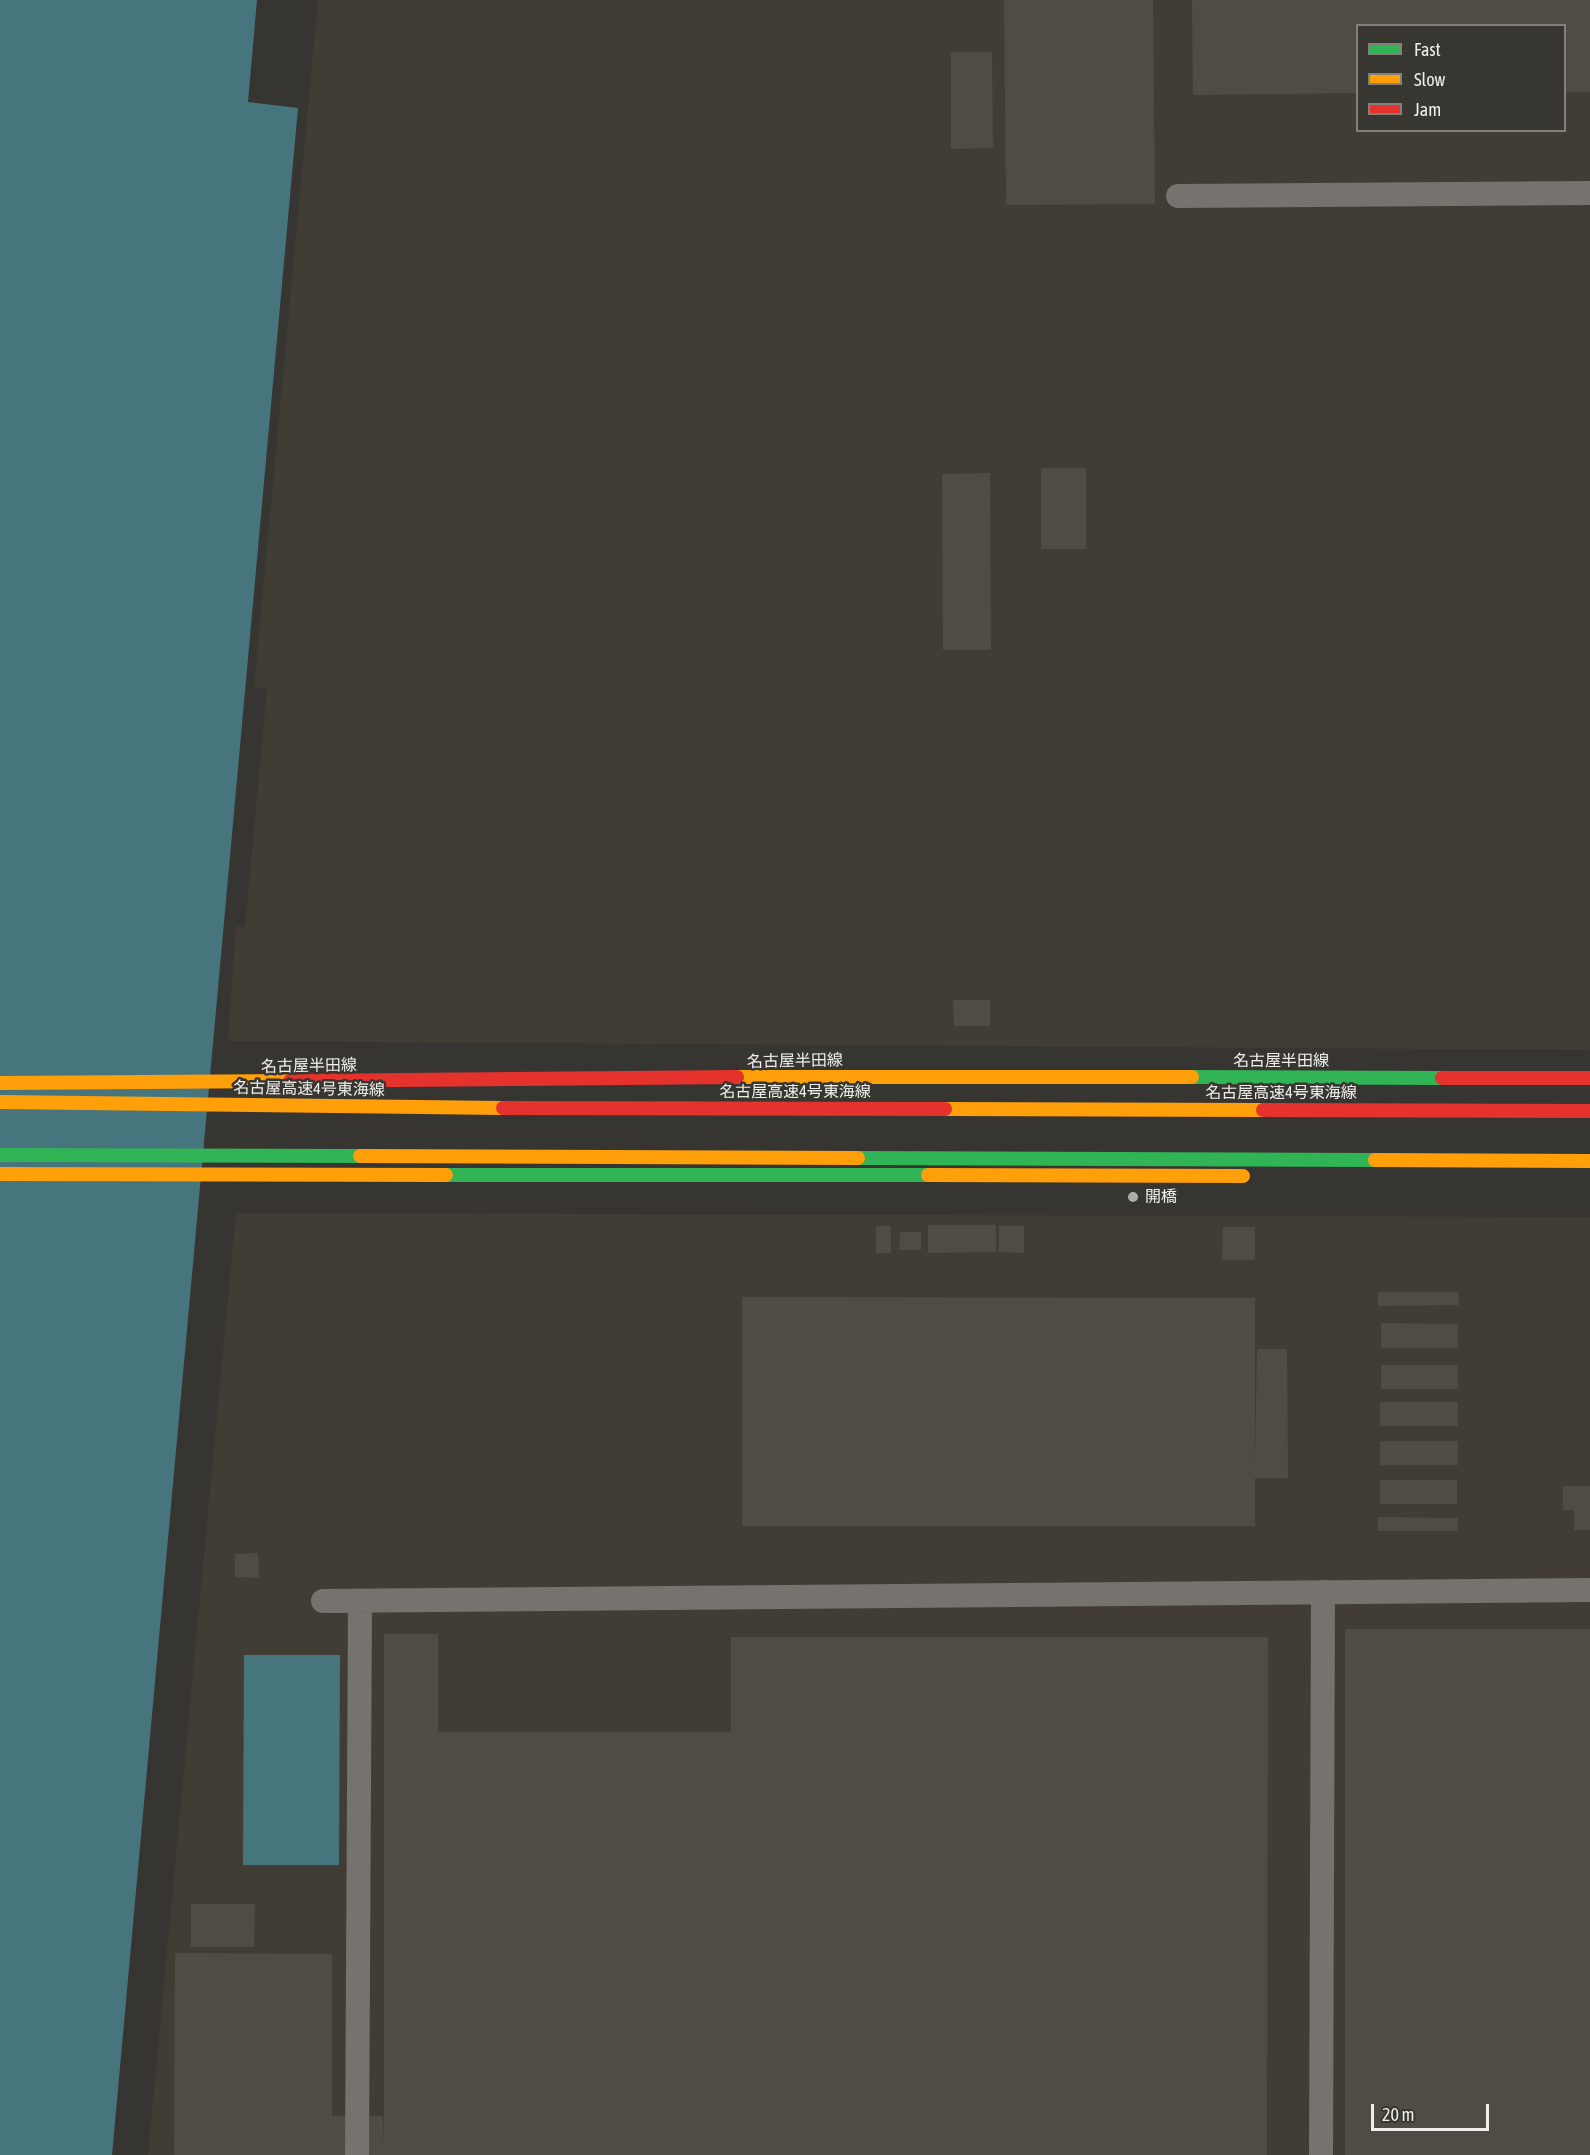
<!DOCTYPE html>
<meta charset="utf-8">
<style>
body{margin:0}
#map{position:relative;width:1590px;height:2155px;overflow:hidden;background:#373532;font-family:"Asap Condensed",sans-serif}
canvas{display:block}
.legend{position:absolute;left:1356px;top:24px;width:210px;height:108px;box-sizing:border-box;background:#383631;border:2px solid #81807b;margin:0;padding:8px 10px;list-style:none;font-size:18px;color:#efeeeb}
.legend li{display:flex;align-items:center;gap:12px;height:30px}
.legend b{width:30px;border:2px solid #81807b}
.scale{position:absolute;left:1371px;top:2104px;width:118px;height:27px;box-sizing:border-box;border:3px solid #efeeeb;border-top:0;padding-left:8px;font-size:18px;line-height:21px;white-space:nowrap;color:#efeeeb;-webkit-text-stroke:4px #383631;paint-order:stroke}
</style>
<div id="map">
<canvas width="1590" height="2155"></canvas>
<ul class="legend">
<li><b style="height:8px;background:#30b455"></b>Fast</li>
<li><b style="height:8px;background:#ff9f0a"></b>Slow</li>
<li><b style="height:8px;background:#e5322d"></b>Jam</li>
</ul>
<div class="scale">20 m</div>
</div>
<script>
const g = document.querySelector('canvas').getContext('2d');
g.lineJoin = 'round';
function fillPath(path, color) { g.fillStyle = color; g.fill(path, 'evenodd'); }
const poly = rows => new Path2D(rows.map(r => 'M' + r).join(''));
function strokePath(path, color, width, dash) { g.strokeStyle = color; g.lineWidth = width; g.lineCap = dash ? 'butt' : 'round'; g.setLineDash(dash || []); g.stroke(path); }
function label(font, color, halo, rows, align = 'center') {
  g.font = font + ' "Asap Condensed","Noto Sans JP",sans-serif'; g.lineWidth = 5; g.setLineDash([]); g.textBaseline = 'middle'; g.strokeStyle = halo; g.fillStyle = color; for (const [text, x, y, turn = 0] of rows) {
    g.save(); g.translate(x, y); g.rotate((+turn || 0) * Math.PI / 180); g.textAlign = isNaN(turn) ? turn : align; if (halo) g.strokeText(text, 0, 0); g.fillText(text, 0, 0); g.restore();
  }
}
const built = poly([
 [318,0,1590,0,1590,1050,228,1041,236,926,245,927,267,689,254,687],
 [1358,26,1564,26,1564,130,1358,130],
 [236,1213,1590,1217,1590,2155,148,2155]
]);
const water = poly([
 [0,0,257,0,248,102,298,108,112,2155,0,2155],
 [244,1655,340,1655,339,1865,243,1865]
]);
const building = poly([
 [1004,0,1153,0,1155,204,1006,205],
 [1192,0,1590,0,1590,92,1564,92,1564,26,1358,26,1358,93,1193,95],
 [951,52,992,52,993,148,951,149],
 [1041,468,1086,468,1086,549,1041,549],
 [990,473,991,650,943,650,942,474],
 [953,1000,990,1000,990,1026,954,1026],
 [928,1225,996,1225,996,1252,928,1253],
 [876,1226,891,1226,891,1253,876,1253],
 [999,1226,1024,1226,1024,1253,999,1252],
 [1223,1227,1255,1227,1255,1260,1222,1260],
 [900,1232,921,1232,921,1250,899,1250],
 [1378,1292,1458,1292,1459,1305,1378,1306],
 [742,1297,1255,1298,1255,1465,1257,1349,1287,1349,1288,1478,1255,1478,1255,1526,742,1526],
 [1381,1323,1458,1324,1458,1348,1381,1348],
 [1381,1365,1458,1365,1458,1389,1381,1389],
 [1380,1402,1458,1402,1458,1426,1380,1426],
 [1380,1441,1458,1441,1458,1465,1380,1465],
 [1380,1480,1457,1480,1457,1504,1380,1504],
 [1563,1486,1590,1486,1590,1530,1574,1530,1574,1510,1563,1510],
 [1378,1517,1458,1518,1458,1531,1378,1531],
 [258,1553,259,1578,235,1577,235,1554],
 [1345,1629,1590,1629,1590,2155,1345,2155],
 [384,1634,438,1634,438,1732,731,1732,731,1637,1268,1637,1267,2155,174,2155,175,1953,332,1954,332,2116,383,2116,384,2148],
 [191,1904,255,1904,254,1947,191,1947]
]);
const lane = poly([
 [1178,196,1590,193],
 [323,1601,1590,1590],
 [357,2155,360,1601],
 [1321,2155,1323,1592]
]);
const fast = poly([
 [1192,1077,1442,1078],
 [0,1155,360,1156],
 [858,1158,1375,1160],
 [446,1175,928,1175]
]);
const slow = poly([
 [737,1077,1192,1077],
 [0,1083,290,1081],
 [0,1102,503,1108],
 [945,1109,1263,1110],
 [360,1156,858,1158],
 [1375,1160,1590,1161],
 [0,1174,446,1175],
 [928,1175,1243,1176]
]);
const jam = poly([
 [1442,1078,1590,1078],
 [290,1081,737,1077],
 [503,1108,945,1109],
 [1263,1110,1590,1111]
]);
const markers = [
 [1133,1197,6,"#afadaa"]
];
const streetNames = [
 ["名古屋半田線",795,1061,-1],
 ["名古屋半田線",1281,1061],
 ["名古屋半田線",309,1066,-1],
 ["名古屋高速4号東海線",309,1089,1],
 ["名古屋高速4号東海線",795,1092],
 ["名古屋高速4号東海線",1281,1093]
];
const poiNames = [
 ["開橋",1145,1197]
];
fillPath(built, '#413d34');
fillPath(water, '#47757e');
fillPath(building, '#504c45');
strokePath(lane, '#76726d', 24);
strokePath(fast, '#30b455', 14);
strokePath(slow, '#ff9f0a', 14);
strokePath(jam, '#e5322d', 14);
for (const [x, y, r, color] of markers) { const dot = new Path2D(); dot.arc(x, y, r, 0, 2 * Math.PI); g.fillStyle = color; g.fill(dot); strokePath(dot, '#383631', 2); }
label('16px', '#efeeeb', '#383631', streetNames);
label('16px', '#efeeeb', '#383631', poiNames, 'left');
</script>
